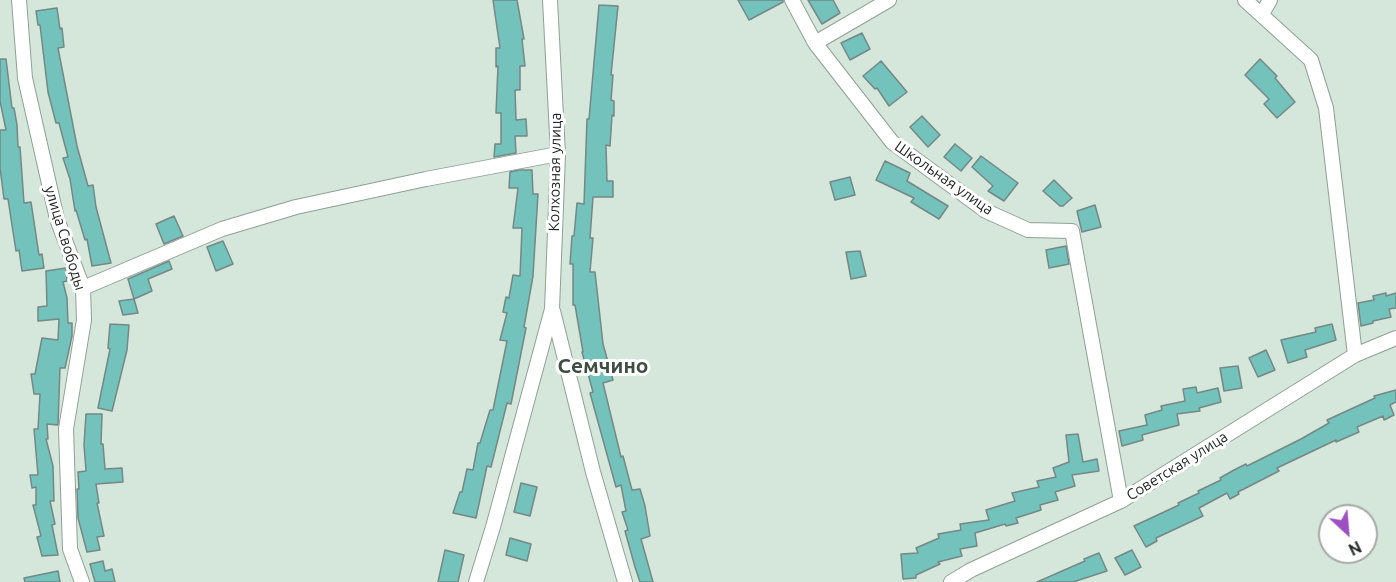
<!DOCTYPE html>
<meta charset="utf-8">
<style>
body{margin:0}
#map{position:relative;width:1396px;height:582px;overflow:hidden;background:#d5e6db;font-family:Ubuntu,sans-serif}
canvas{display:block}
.north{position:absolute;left:1318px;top:504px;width:60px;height:60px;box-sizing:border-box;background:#fff;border:2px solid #a6a9a7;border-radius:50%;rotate:154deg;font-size:16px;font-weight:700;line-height:24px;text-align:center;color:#202723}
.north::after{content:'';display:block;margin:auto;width:21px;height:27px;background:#9d50c1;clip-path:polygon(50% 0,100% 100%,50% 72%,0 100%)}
</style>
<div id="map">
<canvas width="1396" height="582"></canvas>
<div class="north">N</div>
</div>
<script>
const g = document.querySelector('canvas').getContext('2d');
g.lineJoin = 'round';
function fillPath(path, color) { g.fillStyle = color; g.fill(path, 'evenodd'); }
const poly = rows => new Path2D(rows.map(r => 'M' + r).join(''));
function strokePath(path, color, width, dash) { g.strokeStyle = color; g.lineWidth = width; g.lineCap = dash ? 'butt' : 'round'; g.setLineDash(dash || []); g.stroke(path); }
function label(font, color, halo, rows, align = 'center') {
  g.font = font + ' Ubuntu,sans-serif'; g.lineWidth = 6; g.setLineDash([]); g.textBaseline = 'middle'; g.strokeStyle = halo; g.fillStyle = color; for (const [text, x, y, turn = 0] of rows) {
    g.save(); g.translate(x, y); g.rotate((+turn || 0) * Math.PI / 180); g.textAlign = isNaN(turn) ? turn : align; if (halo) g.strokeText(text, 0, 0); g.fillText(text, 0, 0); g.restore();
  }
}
const building = poly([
 [493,0,517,0,524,39,522,39,525,66,520,66,520,90,515,90,516,120,526,119,527,136,515,136,516,153,494,157,495,144,501,144,501,113,496,113,498,66,496,67,496,48,500,48,493,0],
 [738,0,783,0,783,2,749,20,738,0],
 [808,0,833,0,840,13,822,24,808,0],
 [599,5,618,6,611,75,613,75,611,100,614,101,614,116,612,115,610,146,606,145,607,181,613,181,613,197,593,197,590,238,593,238,590,272,595,272,603,344,613,380,603,383,621,457,623,456,632,490,640,489,645,506,650,536,641,539,653,582,640,582,635,567,625,531,628,530,622,512,626,511,621,485,616,487,590,393,593,392,582,352,583,352,575,305,573,305,573,264,570,264,572,236,574,236,577,203,584,204,587,119,589,119,599,5],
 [57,8,60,29,62,28,64,47,58,48,77,146,88,186,93,185,96,207,111,263,92,266,87,239,85,240,76,210,75,211,70,179,63,158,68,157,59,123,56,123,48,92,40,25,38,25,36,11,57,8],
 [862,33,870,49,850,60,841,43,862,33],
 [0,59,6,59,12,108,14,108,17,125,18,147,20,147,24,203,31,202,39,255,42,254,44,268,22,271,19,250,16,251,8,199,4,199,0,168,0,130,6,130,0,101,0,59],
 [1260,59,1277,76,1275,78,1295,102,1277,118,1264,104,1269,99,1245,75,1260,59],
 [881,61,907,92,889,106,877,88,875,89,863,76,881,61],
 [922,116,940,135,928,147,910,127,922,116],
 [955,144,972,158,961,171,944,157,955,144],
 [981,156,1018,183,1004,201,988,191,993,186,972,167,981,156],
 [885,161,910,173,907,181,948,206,939,219,911,202,914,198,876,180,885,161],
 [519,170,532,170,533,194,538,194,533,276,524,327,526,328,511,404,507,403,491,467,487,466,476,518,453,513,460,492,462,492,467,469,473,470,478,443,480,443,490,410,493,410,507,341,500,340,507,313,503,312,506,297,509,298,513,275,520,276,522,228,513,228,518,188,509,188,510,172,519,170],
 [850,177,855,195,835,200,830,182,850,177],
 [1054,180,1072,198,1063,206,1060,206,1043,191,1054,180],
 [1095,205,1101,227,1082,232,1077,211,1095,205],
 [174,216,183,236,164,244,156,224,174,216],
 [223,241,233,264,216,271,207,247,223,241],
 [1066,246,1069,264,1049,268,1046,250,1066,246],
 [860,251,866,276,851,279,846,252,860,251],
 [169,261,172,269,148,279,152,291,134,299,128,279,169,261],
 [66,268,67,281,63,282,67,298,68,323,72,323,72,336,65,368,60,368,58,425,47,424,48,439,46,439,53,466,54,501,50,501,55,524,52,525,58,555,42,556,37,537,41,536,33,505,36,505,36,487,32,488,30,475,38,475,34,429,38,429,40,394,34,394,31,374,35,374,42,338,58,340,59,319,38,321,38,307,47,306,46,271,66,268],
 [1386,293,1386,296,1396,293,1396,308,1389,309,1391,317,1373,321,1373,323,1361,326,1358,303,1374,300,1373,296,1386,293],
 [134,299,138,313,123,315,119,301,134,299],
 [110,324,129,325,127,350,112,411,98,408,110,349,108,348,110,324],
 [1332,324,1336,340,1305,350,1307,357,1288,363,1281,340,1316,332,1315,328,1332,324],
 [1266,350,1275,370,1258,377,1249,358,1266,350],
 [1238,366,1242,388,1224,391,1220,368,1238,366],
 [1196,387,1197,393,1218,388,1221,402,1199,408,1200,411,1177,414,1179,425,1142,435,1143,440,1122,446,1119,431,1147,425,1145,415,1162,410,1161,406,1185,401,1183,389,1196,387],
 [1396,390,1396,402,1390,405,1394,415,1384,420,1383,416,1357,427,1359,432,1336,442,1336,440,1277,468,1279,471,1238,492,1239,494,1230,499,1227,493,1199,508,1203,516,1156,538,1157,541,1146,547,1134,526,1179,505,1178,503,1199,493,1198,491,1221,480,1220,478,1234,470,1246,464,1247,466,1301,439,1329,423,1327,420,1375,398,1374,396,1396,390],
 [86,414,102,414,101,444,103,444,105,469,122,468,123,482,96,484,99,503,97,503,104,536,97,537,100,550,87,552,78,518,77,489,79,489,78,472,86,471,84,445,86,414],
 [1078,434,1083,462,1097,459,1099,471,1072,475,1075,486,1055,492,1058,500,1040,505,1041,510,1016,518,1018,523,1006,526,1005,524,975,533,977,546,960,549,962,556,938,562,940,564,916,575,916,578,903,579,901,554,918,553,916,548,939,538,938,534,961,530,960,524,989,520,986,510,1015,501,1012,493,1039,487,1037,481,1056,477,1053,468,1069,462,1066,435,1078,434],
 [521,483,537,487,530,516,514,512,521,483],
 [510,538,531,544,527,561,506,555,510,538],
 [445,550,464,555,458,582,438,582,445,550],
 [1132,550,1141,567,1125,575,1115,558,1132,550],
 [1099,553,1107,571,1073,582,1037,582,1085,561,1084,559,1099,553],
 [103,561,105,571,112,569,115,582,95,582,90,564,103,561],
 [58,571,60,582,25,582,24,578,58,571]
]);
const street = poly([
 [19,0,25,78,57,219,83,288,84,320,66,429,70,549,82,582],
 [792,0,815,43,892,142,986,211,1028,230,1072,231,1121,501],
 [1245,0,1311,60,1326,108,1355,355],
 [1262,14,1270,0],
 [815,43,889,0],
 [83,288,222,229,296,207,426,179,558,154],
 [553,311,593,472,625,582],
 [476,582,493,527,552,309,558,154,550,0],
 [951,582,971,570,1121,501,1355,355,1396,338]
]);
const streetNames = [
 ["Колхозная улица",555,172,-89],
 ["Школьная улица",944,178,35],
 ["улица Свободы",65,238,73],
 ["Советская улица",1177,466,-32]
];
const districtNames = [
 ["Семчино",603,366]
];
fillPath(building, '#73c3bc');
strokePath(building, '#748885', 1.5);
strokePath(street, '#90a096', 16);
strokePath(street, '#fff', 14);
label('15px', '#202723', '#fff', streetNames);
label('bold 21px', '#3f4d44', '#fff', districtNames);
</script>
